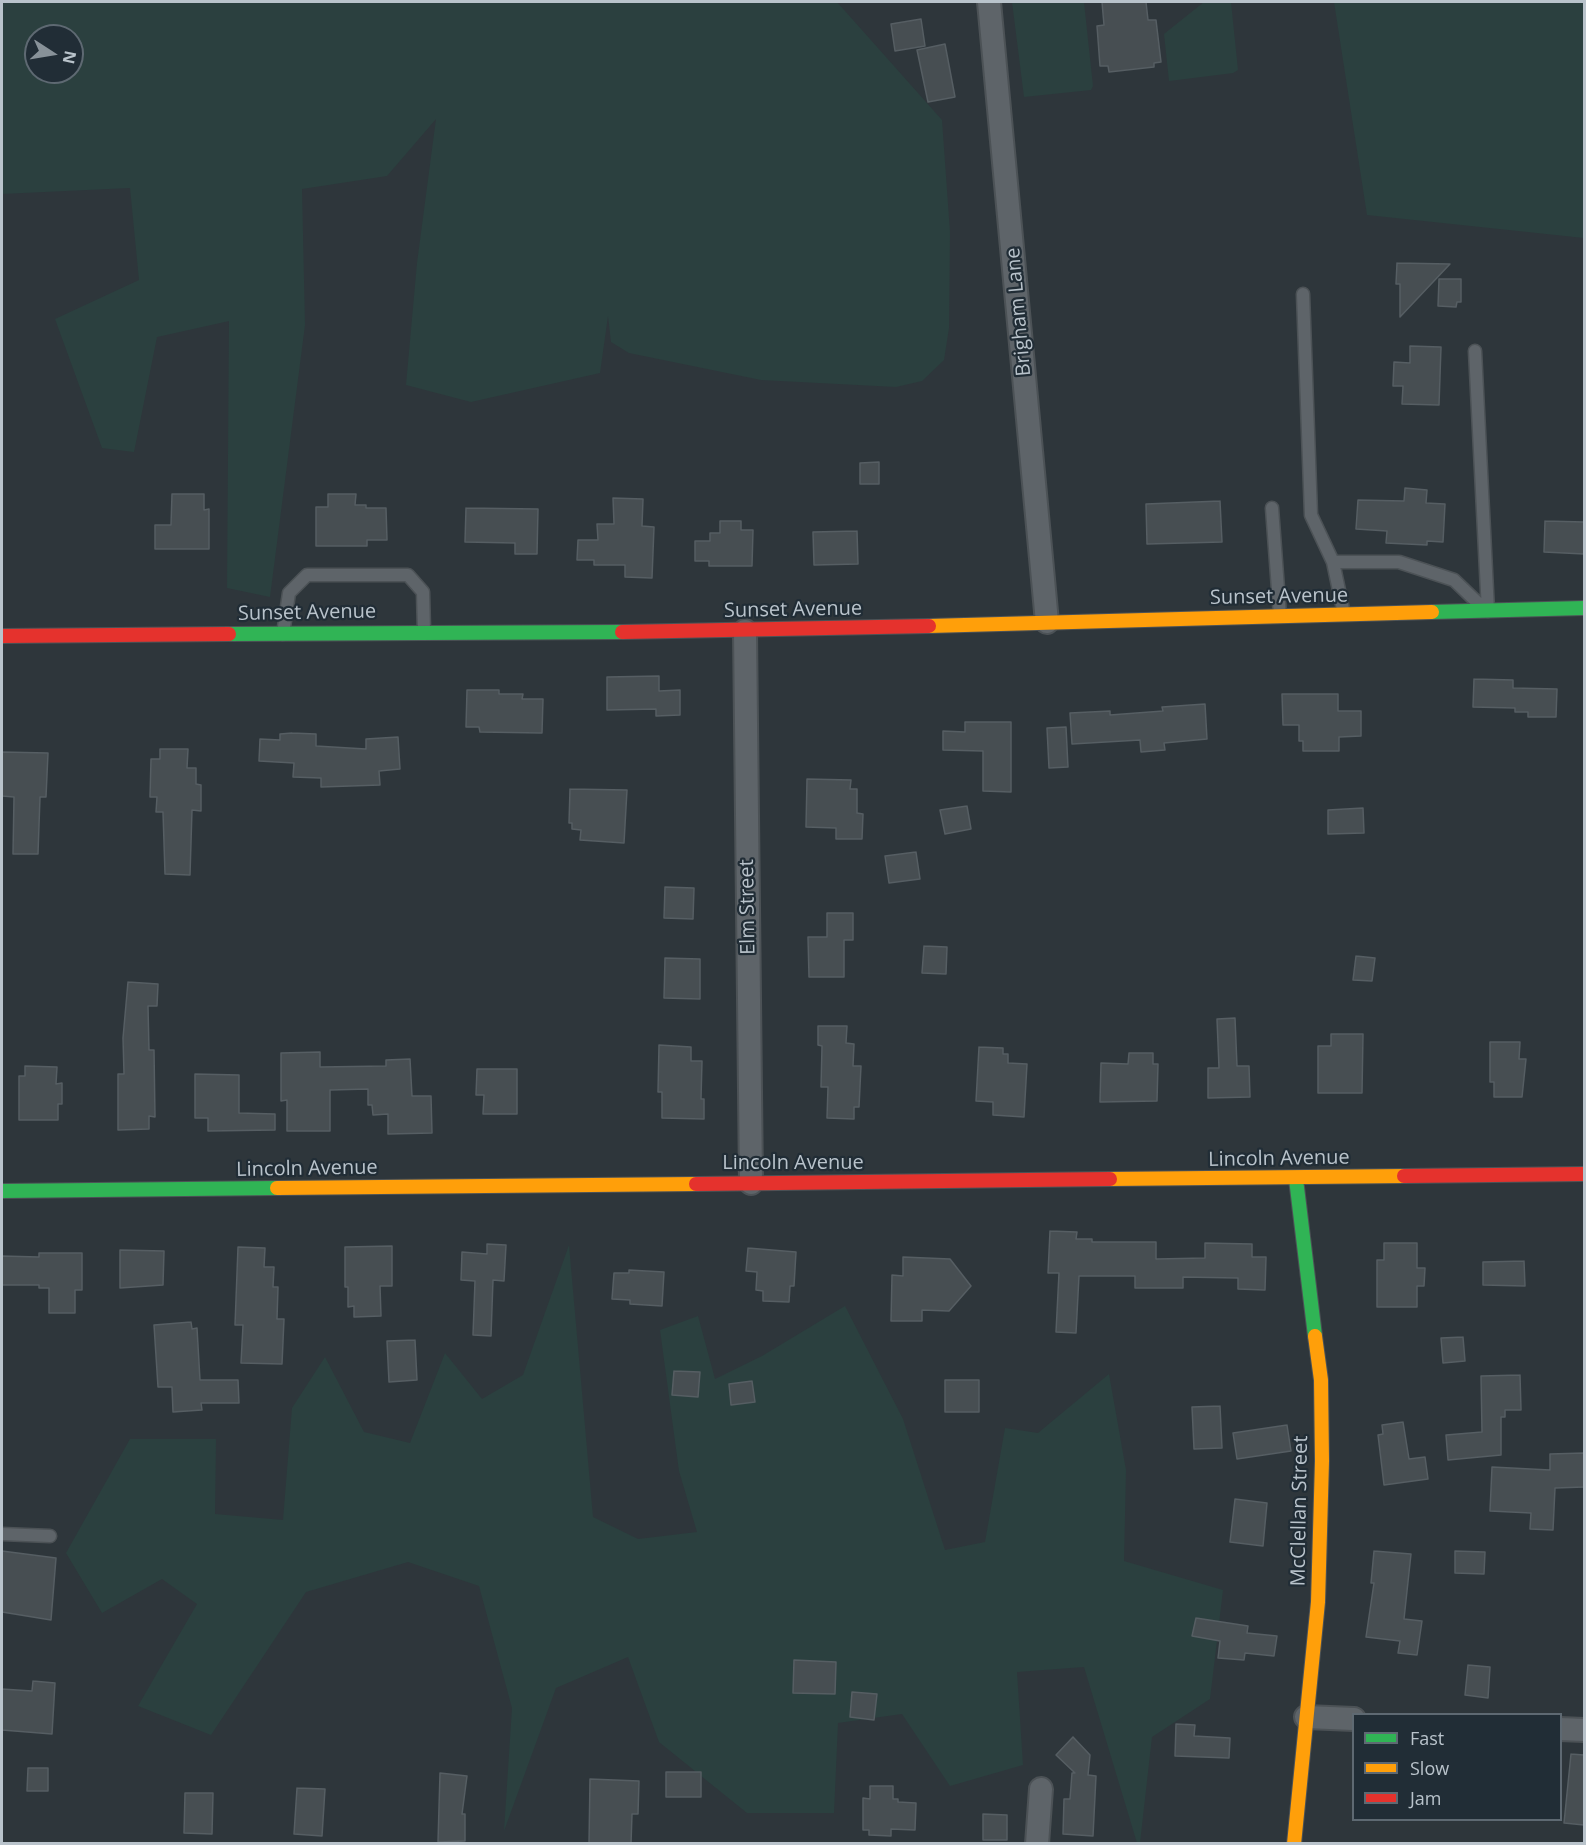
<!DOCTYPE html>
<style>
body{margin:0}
#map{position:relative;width:1586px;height:1845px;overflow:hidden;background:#2e363b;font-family:"Open Sans",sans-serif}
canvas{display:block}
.frame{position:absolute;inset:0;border:3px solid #b9c3cb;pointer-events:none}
.legend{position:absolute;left:1352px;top:1713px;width:210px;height:108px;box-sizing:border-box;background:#212d36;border:2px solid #5e6972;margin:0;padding:8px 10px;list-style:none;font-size:18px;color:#b9c3cb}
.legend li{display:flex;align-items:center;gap:12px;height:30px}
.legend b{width:30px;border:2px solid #5e6972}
.north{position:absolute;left:24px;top:24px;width:60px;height:60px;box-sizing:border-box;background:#212d36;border:2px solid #5e6972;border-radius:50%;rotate:102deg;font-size:16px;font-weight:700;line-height:24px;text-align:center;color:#b9c3cb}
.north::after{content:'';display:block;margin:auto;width:21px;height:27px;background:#889299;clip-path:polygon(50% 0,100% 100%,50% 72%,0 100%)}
</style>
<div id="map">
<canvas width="1586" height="1845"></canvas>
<div class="frame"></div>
<ul class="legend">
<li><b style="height:8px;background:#30b455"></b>Fast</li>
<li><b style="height:8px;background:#ff9f0a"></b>Slow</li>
<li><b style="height:8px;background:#e5322d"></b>Jam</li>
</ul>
<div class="north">N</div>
</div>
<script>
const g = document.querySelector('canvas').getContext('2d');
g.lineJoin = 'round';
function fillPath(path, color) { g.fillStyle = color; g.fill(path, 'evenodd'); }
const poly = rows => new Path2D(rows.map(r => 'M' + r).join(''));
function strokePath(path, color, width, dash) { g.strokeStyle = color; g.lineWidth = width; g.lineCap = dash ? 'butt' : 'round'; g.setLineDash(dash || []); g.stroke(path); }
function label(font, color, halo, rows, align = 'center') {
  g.font = font + ' "Open Sans",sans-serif'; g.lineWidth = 4.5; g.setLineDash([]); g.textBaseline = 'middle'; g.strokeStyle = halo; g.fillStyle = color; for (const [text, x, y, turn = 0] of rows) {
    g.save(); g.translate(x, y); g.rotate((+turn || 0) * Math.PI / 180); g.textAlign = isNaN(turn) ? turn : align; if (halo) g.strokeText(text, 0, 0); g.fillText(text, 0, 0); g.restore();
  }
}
const green = poly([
 [2,2,837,2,942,120,950,232,949,328,944,360,922,381,896,387,761,380,629,353,611,342,608,316,600,373,471,402,406,385,417,263,436,119,387,176,302,189,305,325,270,597,227,588,229,321,157,337,134,452,102,448,55,319,139,280,130,188,2,194],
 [36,36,72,36,72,72,36,72],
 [1012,2,1084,2,1093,86,1091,90,1024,97],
 [1204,2,1231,2,1238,70,1233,73,1169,81,1164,34],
 [1334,2,1584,2,1584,238,1367,215],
 [569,1245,593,1517,638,1539,697,1532,679,1471,660,1330,698,1316,715,1379,762,1356,845,1306,903,1419,945,1550,985,1542,1005,1428,1038,1433,1109,1374,1126,1470,1124,1561,1223,1590,1210,1699,1152,1737,1140,1843,1137,1843,1084,1667,1017,1672,1023,1765,950,1786,902,1714,838,1723,834,1813,747,1813,659,1742,628,1657,556,1688,504,1831,512,1708,479,1586,408,1562,306,1592,211,1735,138,1706,197,1604,162,1579,102,1613,66,1553,130,1439,216,1439,215,1514,283,1520,292,1408,325,1357,364,1432,410,1443,445,1353,482,1399,523,1375]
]);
const building = poly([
 [1102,2,1146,2,1148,20,1156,20,1161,62,1154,63,1154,67,1109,72,1108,66,1100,66,1097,26,1104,25,1102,2],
 [921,19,925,46,895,51,891,24,921,19],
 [945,44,955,97,928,102,917,50,945,44],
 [1397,263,1450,264,1400,317,1400,284,1396,284,1397,263],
 [1439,279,1461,279,1461,302,1457,302,1456,307,1438,306,1439,279],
 [1410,346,1441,347,1439,405,1402,404,1403,386,1393,386,1394,362,1410,363,1410,346],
 [879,462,879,484,860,484,860,463,879,462],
 [1405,488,1427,490,1426,503,1445,504,1443,542,1427,541,1427,545,1386,543,1387,531,1356,529,1358,500,1404,501,1405,488],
 [172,494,204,494,204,510,209,509,209,549,155,549,155,525,171,525,172,494],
 [328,494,356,494,355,505,366,505,366,508,386,508,387,540,367,540,367,546,316,546,316,507,328,507,328,494],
 [613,498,643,499,642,526,654,527,652,578,625,577,625,565,594,565,594,560,577,560,578,540,598,540,597,524,614,524,613,498],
 [1220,501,1222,542,1147,544,1146,504,1220,501],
 [466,508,538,509,537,554,515,554,515,543,465,542,466,508],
 [720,521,741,521,741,530,753,530,752,566,709,566,709,561,695,561,695,541,710,541,710,533,720,533,720,521],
 [1545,521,1584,522,1584,554,1544,552,1545,521],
 [857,531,858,564,814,565,813,532,857,531],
 [659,676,659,691,680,690,680,715,656,716,656,709,607,710,607,677,659,676],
 [1474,679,1513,680,1513,688,1557,689,1556,717,1528,717,1528,712,1515,712,1515,708,1473,707,1474,679],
 [467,690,499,690,499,694,523,694,522,699,543,699,542,733,480,732,479,727,466,727,467,690],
 [1282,694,1338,694,1338,711,1361,711,1361,736,1339,737,1339,751,1303,751,1303,741,1299,741,1299,725,1283,725,1282,694],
 [1205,704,1207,739,1164,743,1165,750,1141,752,1140,740,1072,744,1070,713,1110,711,1110,715,1163,711,1162,707,1205,704],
 [965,722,1011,722,1011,792,983,791,983,751,943,750,943,731,965,732,965,722],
 [1066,727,1068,767,1049,768,1047,728,1066,727],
 [292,733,316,734,316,746,366,749,366,739,398,737,400,769,379,771,380,785,321,787,321,778,293,777,294,763,259,761,260,739,280,740,280,734,292,733],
 [160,749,188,749,187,768,196,768,196,784,201,785,201,811,192,810,190,875,165,874,163,812,156,812,157,797,150,797,151,759,160,759,160,749],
 [2,752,48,753,46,797,40,797,38,854,13,854,14,797,2,796,2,752],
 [807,779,851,780,850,789,857,789,857,813,863,814,862,839,836,839,836,828,806,827,807,779],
 [570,789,627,790,624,843,580,840,581,830,572,829,572,823,569,823,570,789],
 [967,806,971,829,945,834,940,810,967,806],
 [1363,808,1364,833,1328,834,1328,810,1363,808],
 [916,852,920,879,889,883,885,856,916,852],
 [665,887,694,888,693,919,664,918,665,887],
 [827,913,853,913,853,940,844,940,844,977,809,977,808,937,827,937,827,913],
 [924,946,947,947,946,974,922,973,924,946],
 [1356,956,1375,958,1372,981,1353,980,1356,956],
 [665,958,700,959,700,999,664,998,665,958],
 [128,982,158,984,157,1006,148,1006,149,1050,154,1050,155,1117,149,1116,149,1129,118,1130,118,1074,124,1074,123,1038,128,982],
 [1235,1018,1237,1066,1249,1066,1250,1097,1208,1098,1208,1068,1219,1068,1217,1019,1235,1018],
 [818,1026,847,1026,846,1043,854,1044,853,1066,861,1066,859,1107,854,1107,854,1119,827,1118,828,1087,821,1087,822,1046,818,1045,818,1026],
 [1331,1034,1363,1034,1362,1093,1318,1093,1318,1046,1331,1046,1331,1034],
 [1490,1042,1520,1042,1519,1059,1526,1059,1522,1097,1494,1097,1494,1082,1490,1082,1490,1042],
 [659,1045,691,1047,691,1061,702,1061,701,1099,704,1099,704,1119,662,1118,662,1092,658,1092,659,1045],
 [979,1047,1003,1048,1003,1054,1008,1054,1008,1063,1027,1064,1024,1117,993,1115,993,1102,976,1101,979,1047],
 [320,1052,320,1067,386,1066,386,1060,410,1059,412,1096,431,1096,432,1133,388,1134,388,1114,373,1115,372,1105,368,1105,368,1089,330,1090,330,1131,287,1131,287,1100,281,1101,281,1053,320,1052],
 [1129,1053,1153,1053,1153,1064,1158,1064,1157,1101,1100,1102,1101,1063,1128,1064,1129,1053],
 [25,1066,57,1067,56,1084,62,1083,62,1104,58,1104,58,1120,19,1120,19,1076,25,1076,25,1066],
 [477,1069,517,1069,517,1114,483,1114,484,1095,476,1095,477,1069],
 [195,1074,239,1075,239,1113,275,1114,275,1130,208,1131,208,1118,195,1118,195,1074],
 [1050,1231,1077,1232,1076,1239,1092,1239,1092,1242,1156,1242,1156,1259,1205,1258,1205,1243,1252,1244,1252,1257,1266,1257,1265,1290,1238,1289,1238,1278,1183,1277,1183,1288,1135,1288,1135,1276,1079,1276,1076,1333,1056,1332,1059,1273,1048,1273,1050,1231],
 [1384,1243,1417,1243,1417,1268,1425,1268,1424,1286,1417,1286,1417,1307,1377,1307,1377,1260,1384,1260,1384,1243],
 [487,1244,506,1245,504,1281,493,1280,491,1336,473,1335,475,1281,461,1280,462,1252,487,1254,487,1244],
 [392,1246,392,1286,380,1286,381,1316,354,1317,354,1306,348,1307,348,1287,345,1287,345,1247,392,1246],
 [238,1247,265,1248,264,1267,274,1267,273,1287,278,1287,277,1319,284,1319,282,1364,241,1363,243,1325,235,1325,238,1247],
 [748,1248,796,1252,794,1286,790,1286,789,1302,763,1301,763,1291,756,1290,757,1272,746,1271,748,1248],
 [120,1250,164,1251,163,1285,120,1288,120,1250],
 [39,1253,82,1253,82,1290,75,1290,75,1313,49,1313,49,1288,39,1288,39,1285,2,1285,2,1256,39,1257,39,1253],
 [903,1257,950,1259,971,1286,949,1311,922,1310,922,1321,891,1321,892,1275,903,1276,903,1257],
 [1524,1261,1525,1286,1483,1285,1483,1262,1524,1261],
 [629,1270,664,1272,662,1306,630,1304,630,1300,612,1299,614,1273,629,1273,629,1270],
 [191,1322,192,1329,197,1328,200,1380,238,1380,239,1403,201,1403,202,1410,173,1412,172,1387,158,1387,154,1325,191,1322],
 [1463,1337,1465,1361,1443,1363,1441,1338,1463,1337],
 [415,1340,417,1380,389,1382,387,1341,415,1340],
 [674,1371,700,1372,698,1397,672,1395,674,1371],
 [1520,1375,1521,1410,1505,1410,1505,1417,1501,1417,1501,1455,1448,1460,1446,1435,1482,1432,1481,1376,1520,1375],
 [945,1380,979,1380,979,1412,945,1412,945,1380],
 [752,1381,755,1402,731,1405,729,1384,752,1381],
 [1220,1406,1222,1448,1194,1449,1192,1407,1220,1406],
 [1403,1422,1409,1459,1425,1457,1428,1479,1384,1485,1378,1435,1383,1434,1382,1425,1403,1422],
 [1287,1425,1291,1451,1237,1459,1233,1433,1287,1425],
 [1584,1453,1584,1487,1555,1488,1553,1530,1530,1529,1531,1513,1490,1511,1492,1467,1550,1470,1550,1454,1584,1453],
 [1235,1499,1267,1503,1263,1546,1230,1542,1235,1499],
 [2,1551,56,1558,51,1620,2,1612,2,1551],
 [1374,1551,1411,1554,1404,1619,1422,1621,1417,1655,1398,1653,1400,1641,1366,1637,1374,1583,1371,1583,1374,1551],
 [1455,1551,1485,1552,1484,1574,1455,1573,1455,1551],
 [1196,1618,1248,1626,1247,1633,1277,1636,1274,1656,1245,1653,1244,1660,1218,1658,1220,1641,1192,1636,1196,1618],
 [794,1660,836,1662,835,1694,793,1693,794,1660],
 [1468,1665,1490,1667,1488,1698,1465,1695,1468,1665],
 [33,1681,55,1683,52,1734,2,1730,2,1689,32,1691,33,1681],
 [852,1692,877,1694,874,1720,850,1717,852,1692],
 [1176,1724,1195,1725,1194,1736,1230,1738,1229,1758,1175,1756,1176,1724],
 [1073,1737,1090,1755,1088,1775,1096,1776,1093,1836,1063,1834,1064,1799,1070,1799,1072,1773,1075,1773,1056,1755,1073,1737],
 [1571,1754,1584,1755,1584,1825,1564,1823,1571,1754],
 [28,1768,48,1768,48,1791,27,1791,28,1768],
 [666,1772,701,1772,701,1797,666,1797,666,1772],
 [440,1773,467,1776,462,1814,465,1814,465,1841,438,1842,440,1773],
 [590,1779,639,1781,638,1814,632,1814,631,1844,589,1844,590,1779],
 [870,1786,893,1786,893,1799,898,1799,898,1802,916,1803,915,1830,891,1829,891,1836,869,1835,869,1830,863,1830,863,1798,870,1799,870,1786],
 [297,1788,325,1789,322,1836,294,1834,297,1788],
 [185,1793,213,1793,212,1834,184,1833,185,1793],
 [983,1814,1007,1815,1007,1840,983,1840,983,1814]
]);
const lane = poly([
 [1303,294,1311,515,1333,562,1344,614],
 [1475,351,1488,611],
 [1272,508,1280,616],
 [1333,562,1399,562,1454,580,1480,605],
 [283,634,289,593,307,575,408,575,423,592,424,631],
 [2,1534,50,1536]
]);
const street = poly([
 [989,2,1047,622],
 [745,631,751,1183],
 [1306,1717,1354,1719],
 [1560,1729,1584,1730],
 [1037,1844,1041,1789]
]);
const fast = poly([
 [1432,612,1584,608],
 [229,634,622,632],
 [1296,1179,1315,1336],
 [2,1191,277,1188]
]);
const slow = poly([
 [929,626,1432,612],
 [1110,1179,1404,1176],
 [277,1188,696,1184],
 [1294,1844,1318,1602,1322,1461,1321,1380,1315,1336]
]);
const jam = poly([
 [622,632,929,626],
 [2,636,229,634],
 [1404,1176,1584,1174],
 [696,1184,1110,1179]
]);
const streetNames = [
 ["Brigham Lane",1019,312,-95],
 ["Sunset Avenue",1279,597,-1],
 ["Sunset Avenue",793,610,-1],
 ["Sunset Avenue",307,613,-1],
 ["Elm Street",748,907,-91],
 ["Lincoln Avenue",1279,1159,-1],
 ["Lincoln Avenue",793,1163],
 ["Lincoln Avenue",307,1169,-1],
 ["McClellan Street",1300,1511,-89]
];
fillPath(green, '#2b403f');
fillPath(building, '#474e52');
strokePath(building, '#565e63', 1.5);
strokePath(lane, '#4c5256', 15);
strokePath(street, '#4c5256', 26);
strokePath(fast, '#4c5256', 16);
strokePath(slow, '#4c5256', 16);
strokePath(jam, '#4c5256', 16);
strokePath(lane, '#5e6469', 12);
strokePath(street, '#5e6469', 22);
strokePath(fast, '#30b455', 14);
strokePath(slow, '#ff9f0a', 14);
strokePath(jam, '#e5322d', 14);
label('20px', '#b9c3cb', '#212d36', streetNames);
</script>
